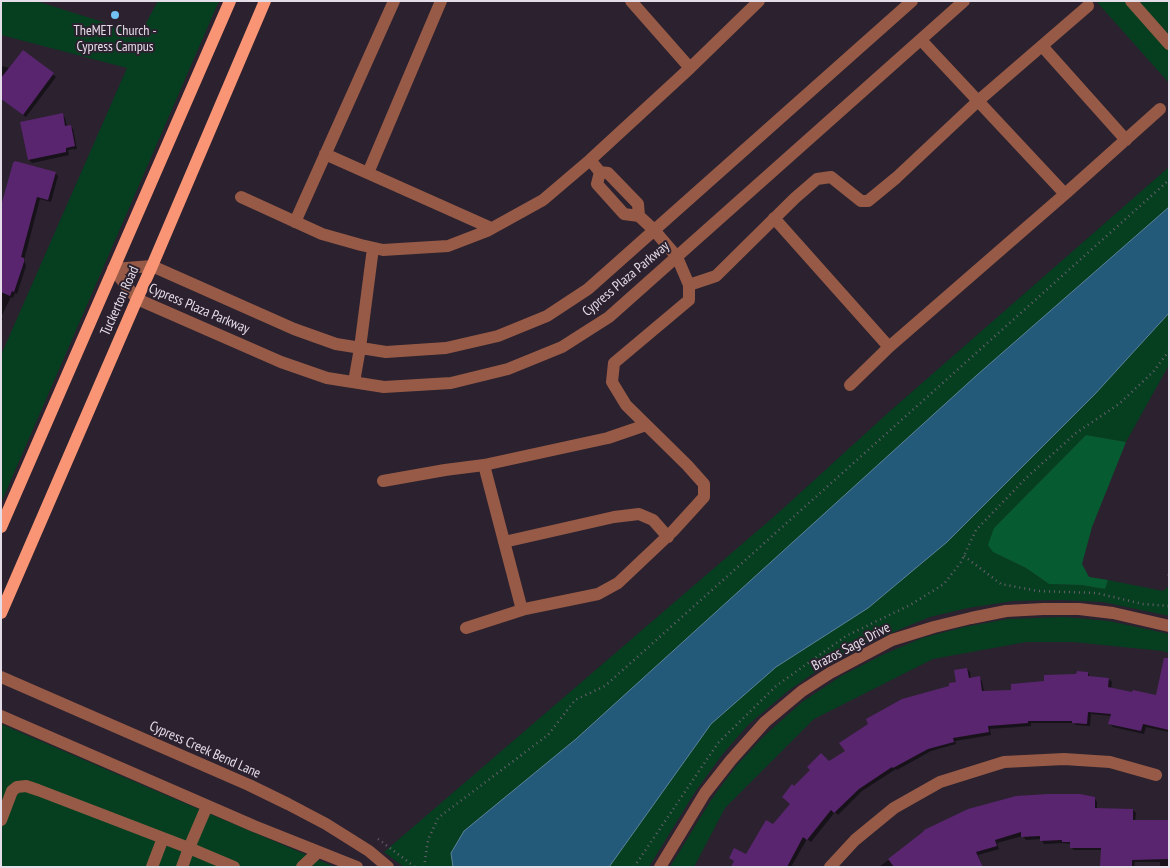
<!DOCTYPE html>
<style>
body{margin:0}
#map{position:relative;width:1170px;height:868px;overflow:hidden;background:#2b212f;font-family:"PT Sans Narrow",sans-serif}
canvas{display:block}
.frame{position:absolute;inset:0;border:2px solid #e5dee8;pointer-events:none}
</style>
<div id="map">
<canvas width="1170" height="868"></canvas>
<div class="frame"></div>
</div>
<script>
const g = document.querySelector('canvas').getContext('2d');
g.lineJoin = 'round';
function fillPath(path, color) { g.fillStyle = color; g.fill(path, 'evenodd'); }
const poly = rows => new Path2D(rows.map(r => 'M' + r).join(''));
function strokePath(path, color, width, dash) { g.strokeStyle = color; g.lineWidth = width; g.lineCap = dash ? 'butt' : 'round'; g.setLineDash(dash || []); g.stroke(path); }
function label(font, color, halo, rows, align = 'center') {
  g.font = font + ' "PT Sans Narrow",sans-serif'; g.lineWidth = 4; g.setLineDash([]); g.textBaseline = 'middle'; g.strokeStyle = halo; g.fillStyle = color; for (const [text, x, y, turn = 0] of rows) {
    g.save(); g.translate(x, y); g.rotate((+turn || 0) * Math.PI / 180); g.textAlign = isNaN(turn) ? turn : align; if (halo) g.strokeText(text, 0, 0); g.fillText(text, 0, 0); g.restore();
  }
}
const green = poly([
 [1,1,36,1,122,28,138,38,158,1,219,1,1,503,1,355,127,68,1,35],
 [1096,1,1169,1,1169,83],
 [1169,167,1169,365,1126,442,1086,435,994,528,993,552,1026,568,1049,584,1081,585,1105,589,1108,580,1163,591,1169,586,1169,616,1103,602,1060,600,1013,601,968,608,930,617,855,648,821,668,788,691,748,725,722,755,695,792,649,867,404,867,384,852,777,514,889,412],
 [1064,617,1109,621,1169,634,1169,653,1163,651,1073,642,1026,642,933,659,814,719,725,808,694,867,670,867,711,800,736,766,764,736,802,702,841,676,882,655,922,638,964,627,1008,619],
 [1,724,149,788,335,867,1,867]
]);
const forest = poly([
 [1086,435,1126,442,1092,527,1082,564,1089,577,1108,580,1105,589,1081,585,1049,584,1026,568,993,552,988,545,994,528]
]);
const water = poly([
 [1169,207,1169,313,1095,394,947,542,868,608,776,667,711,724,609,867,453,867,451,853,464,831,576,739,977,375,1169,207]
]);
const shadow = poly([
 [23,51,56,77,26,117,1,99,1,66,10,68],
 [62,115,65,118,67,127,70,126,73,129,77,149,68,150,69,155,32,163,29,160],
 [55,173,58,176,51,202,40,199,24,260,26,266,17,294,15,293,13,298,11,297,1,317,3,319,1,323,1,204,3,205],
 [967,669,970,672,971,679,979,678,982,681,984,692,1013,691,1088,673,1090,677,1109,679,1112,682,1111,689,1157,696,1169,684,1169,732,1146,727,1144,734,1113,727,1110,724,1111,716,1091,714,1090,726,1076,725,1074,723,1031,723,1031,726,990,729,991,735,955,741,956,744,931,751,897,770,896,769,862,791,838,815,835,812,811,842,807,839,791,867,732,867,746,856,792,804,794,788,829,762,957,683],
 [1094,798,1097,802,1097,810,1133,810,1136,813,1135,821,1169,821,1169,867,1160,867,1160,862,1135,862,1134,867,1103,867,1102,865,1102,850,1074,850,1071,847,1071,844,1064,843,1044,844,1041,839,1026,840,1023,836,997,843,999,849,978,855,983,867,879,867,926,832]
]);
const building = poly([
 [23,50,54,73,23,115,1,99,1,78],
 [63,113,65,126,71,125,75,146,66,148,66,152,28,160,20,122],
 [15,161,56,172,48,200,37,197,21,257,24,258,24,262,14,292,12,291,10,296,1,292,1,206,13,163],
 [1164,658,1169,658,1169,730,1143,724,1141,731,1108,724,1111,714,1088,712,1087,724,1072,723,1072,721,1028,721,1028,723,988,726,989,732,953,738,954,742,928,749,893,768,892,767,859,789,834,813,831,810,807,840,803,837,787,867,731,867,734,861,729,858,734,848,746,854,766,820,773,824,790,804,782,797,792,784,794,786,810,770,807,767,821,753,829,761,845,751,839,743,868,724,866,719,902,699,949,686,949,683,956,682,954,670,967,668,969,678,980,676,982,691,1011,690,1011,684,1044,681,1044,675,1076,674,1077,671,1088,672,1088,676,1109,678,1108,687,1132,692,1133,690,1156,695],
 [1048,794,1080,794,1095,797,1095,808,1133,809,1133,820,1169,820,1169,859,1132,860,1132,866,1100,866,1101,848,1070,848,1070,842,1062,842,1062,840,1040,841,1040,836,1021,837,1021,832,995,840,997,846,976,852,983,867,894,867,888,859,924,831,924,830,968,809,1016,796]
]);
const path = poly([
 [964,556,1001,584,1038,591,1096,593,1143,604,1169,606],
 [1168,574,1169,575],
 [378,839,415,867],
 [424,867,428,840,438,818,548,735,575,700,605,686,1169,180],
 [634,867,718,743,776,686,846,636,910,605,944,584,961,562,976,530,1026,478,1076,433,1119,404,1153,372,1169,351]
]);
const minor = poly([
 [631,1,690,68,590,160,600,172,608,173,638,204,639,216],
 [1131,1,1169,44],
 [1042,46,1126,140],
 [690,68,759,1],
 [325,154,491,228],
 [368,173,441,1],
 [1065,194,1160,109],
 [241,197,322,234,361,245,383,250,448,246,487,231,543,200,590,160],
 [774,218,889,347,1065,194,921,40],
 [295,222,394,1],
 [113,269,137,299,281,362,327,378,384,387,451,383,508,369,562,347,609,317,964,1],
 [113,269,152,266,294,329,336,344,386,352,446,348,498,336,547,316,588,289,912,1],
 [689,285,716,276,795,198,817,179,831,177,861,201,868,201,896,178,978,101,1088,6],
 [354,382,360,348,373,248],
 [850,385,889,347],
 [484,465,522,610],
 [383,481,445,470,484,465,608,438,646,425],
 [504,542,614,517,639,514,653,520,668,537],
 [466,628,525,609,598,594,618,583,673,531,704,497,704,484,687,465,626,405,612,382,614,363,689,300,689,285,677,257,654,230,639,216,624,214,597,184,600,172],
 [1,677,249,785,288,804,326,824,369,851,388,867],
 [1,716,254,826,357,867],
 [207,806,189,848,234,867],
 [1,820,12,791,17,787,26,786,38,790,189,848,182,867],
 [152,867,163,838],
 [302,867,318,852],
 [660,867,705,793,731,760,765,722,802,691,830,673,892,640,934,627,971,618,1006,611,1043,609,1079,609,1113,613,1169,626],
 [830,867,855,840,894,808,940,782,1004,762,1064,759,1110,762,1156,775]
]);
const major = poly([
 [1,527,230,1],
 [1,613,137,299,152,266,265,1]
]);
const markers = [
 [115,15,5,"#71c1f5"]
];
const poiNames = [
 ["TheMET Church -",115,31],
 ["Cypress Campus",115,47]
];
const streetNames = [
 ["Cypress Plaza Parkway",626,279,-40],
 ["Tuckerton Road",120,301,-66],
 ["Cypress Plaza Parkway",199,309,23],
 ["Brazos Sage Drive",851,647,-28],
 ["Cypress Creek Bend Lane",205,750,24]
];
fillPath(green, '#063f20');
fillPath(forest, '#065c30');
fillPath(water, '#235a7a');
strokePath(water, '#5d829b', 1);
fillPath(shadow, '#0007');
fillPath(building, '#59256f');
strokePath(path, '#6a616e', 2.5, [1, 4]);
strokePath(minor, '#965a46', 12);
strokePath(major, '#f99574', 12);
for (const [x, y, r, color] of markers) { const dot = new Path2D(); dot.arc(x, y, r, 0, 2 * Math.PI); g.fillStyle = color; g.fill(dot); strokePath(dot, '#2b212f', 2); }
label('14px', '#e5dee8', '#2b212f', poiNames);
label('14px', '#e5dee8', '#2b212f', streetNames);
</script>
